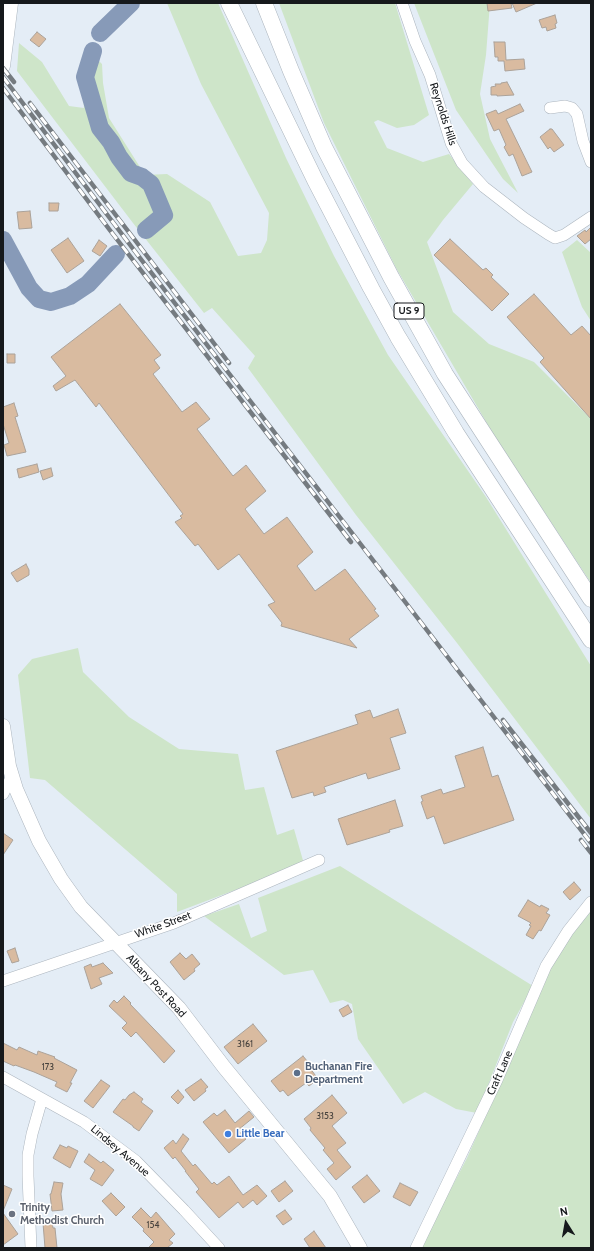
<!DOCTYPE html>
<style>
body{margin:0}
#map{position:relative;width:594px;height:1251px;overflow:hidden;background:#e4edf6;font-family:Cabin,sans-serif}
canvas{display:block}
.frame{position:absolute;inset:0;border:4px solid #16191c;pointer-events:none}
.north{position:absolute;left:546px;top:1203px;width:40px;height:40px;-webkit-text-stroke:3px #fff;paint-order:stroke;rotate:349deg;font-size:11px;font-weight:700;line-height:16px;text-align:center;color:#16191c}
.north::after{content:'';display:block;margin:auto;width:14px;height:18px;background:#16191c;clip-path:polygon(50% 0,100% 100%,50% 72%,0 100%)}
</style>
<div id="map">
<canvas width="594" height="1251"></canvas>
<div class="frame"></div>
<div class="north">N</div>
</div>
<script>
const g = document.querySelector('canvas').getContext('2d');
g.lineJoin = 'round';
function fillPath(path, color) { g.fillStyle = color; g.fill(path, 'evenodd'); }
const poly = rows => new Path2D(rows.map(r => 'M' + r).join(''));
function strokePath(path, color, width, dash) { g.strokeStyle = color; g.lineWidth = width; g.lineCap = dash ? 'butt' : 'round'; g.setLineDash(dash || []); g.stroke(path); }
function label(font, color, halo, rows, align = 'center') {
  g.font = font + ' Cabin,sans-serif'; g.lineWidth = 3; g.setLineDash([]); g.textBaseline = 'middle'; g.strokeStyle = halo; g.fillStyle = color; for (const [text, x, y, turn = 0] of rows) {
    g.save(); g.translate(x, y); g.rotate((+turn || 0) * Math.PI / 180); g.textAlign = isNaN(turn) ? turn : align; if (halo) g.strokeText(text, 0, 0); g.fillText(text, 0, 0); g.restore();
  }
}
const green = poly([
 [167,3,218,3,286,158,334,256,388,355,486,497,591,666,591,819,457,643,356,515,248,368,255,356,212,308,204,313,133,223,17,71,19,43,42,62,69,106,84,108,82,84,85,62,96,58,102,64,103,83,109,118,145,175,167,174,210,202,238,256,261,253,267,240,269,213,201,84],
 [279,3,395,3,429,115,414,125,397,128,378,120,374,122,387,148,423,162,449,154,473,184,443,220,427,242,453,312,489,344,534,362,591,419,591,583,495,437,396,268,324,123],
 [414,3,490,3,486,55,480,94,490,139,518,193,503,179,456,110],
 [577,240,591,253,591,321,582,307,562,252],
 [78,648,83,672,129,717,179,749,238,754,245,790,264,787,277,835,294,829,304,864,177,912,177,894,45,780,30,778,18,675,32,659],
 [340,866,533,986,513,1022,477,1113,456,1109,425,1092,403,1104,358,1039,352,1004,343,1000,330,1003,313,970,284,975,204,916,239,904,251,938,267,931,258,898],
 [591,909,591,1248,420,1248,467,1158,539,996,546,976,579,923]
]);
const river = poly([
 [100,33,131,3],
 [93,51,85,77,100,128,111,142,119,157,131,173,142,177,151,184,164,215,146,230],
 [3,240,29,288,39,299,51,302,70,296,88,284,116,254]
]);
const building = poly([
 [487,3,511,3,512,8,488,11,487,3],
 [512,3,537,3,516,12,512,3],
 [555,15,557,23,555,24,556,28,547,31,546,27,542,28,539,20,555,15],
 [37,32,46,39,39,47,30,40,37,32],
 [494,42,505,42,506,60,524,59,525,69,505,71,504,61,498,61,498,57,495,57,494,42],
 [507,82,514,95,497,96,497,95,491,95,491,87,496,86,495,84,501,84,501,83,507,82],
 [520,104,524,111,506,119,532,172,522,176,513,154,509,156,504,147,506,145,499,129,494,131,486,114,496,110,498,114,520,104],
 [550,129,552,129,564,145,554,152,550,147,548,149,540,137,550,129],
 [49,203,59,203,58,211,49,211,49,203],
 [30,211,32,228,19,229,17,212,30,211],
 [591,227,591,239,585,244,577,236,585,230,586,232,591,227],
 [68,238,84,261,67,273,51,250,68,238],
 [450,239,483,270,486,268,493,275,491,277,509,294,492,311,434,255,450,239],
 [99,240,107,246,100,256,92,251,99,240],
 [534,294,571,335,582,326,591,336,591,419,540,362,544,358,507,317,534,294],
 [120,304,161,355,154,360,160,368,153,374,182,412,196,402,210,419,197,429,233,476,246,465,266,491,245,509,264,534,287,517,313,552,297,566,315,591,345,569,376,609,374,610,379,616,349,639,357,648,281,626,282,623,268,605,275,602,239,554,218,570,198,544,195,546,175,522,182,518,180,516,183,514,99,403,96,407,75,380,56,391,53,386,66,376,51,357,120,304],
 [7,354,15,354,15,363,7,363,7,354],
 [14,403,18,416,15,417,26,452,7,456,4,445,9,443,3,424,3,407,14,403],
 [37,464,39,472,19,478,17,469,37,464],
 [51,468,53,476,43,480,40,471,51,468],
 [26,564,29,570,29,575,17,582,11,573,26,564],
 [398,709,406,733,390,738,400,769,368,779,366,773,324,787,326,792,314,796,313,792,292,798,276,751,358,724,355,715,370,710,373,718,398,709],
 [483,747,492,777,498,775,514,820,444,844,434,816,427,819,421,802,423,801,421,796,441,789,443,794,465,787,455,756,483,747],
 [395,800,403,826,389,830,390,832,347,845,338,819,395,800],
 [3,833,13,840,3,855,3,833],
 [574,882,581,890,570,900,563,892,574,882],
 [528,900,540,907,541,905,549,909,546,913,550,915,541,931,539,930,533,939,526,935,531,926,529,925,531,923,518,916,528,900],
 [15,948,19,961,12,963,7,951,15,948],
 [180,953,186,959,192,954,200,964,194,969,195,971,184,980,170,962,180,953],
 [103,963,113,973,99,978,102,984,91,989,84,967,91,964,92,967,103,963],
 [124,996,131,1003,130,1004,175,1051,164,1063,136,1032,131,1037,122,1028,127,1023,109,1006,114,1000,117,1003,124,996],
 [348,1005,352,1012,343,1017,339,1010,348,1005],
 [253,1024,267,1041,238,1064,224,1047,253,1024],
 [3,1043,17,1050,19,1047,37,1055,38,1051,55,1057,54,1058,77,1070,70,1083,72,1083,67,1092,55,1086,57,1082,34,1072,15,1065,14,1066,3,1061,3,1043],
 [303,1056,312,1067,310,1068,318,1079,309,1086,306,1083,288,1096,283,1090,280,1092,271,1081,303,1056],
 [201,1079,208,1087,205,1089,206,1091,194,1101,185,1090,201,1079],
 [101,1080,110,1086,93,1108,84,1101,101,1080],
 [178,1090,184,1097,178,1104,171,1097,178,1090],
 [134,1092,143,1099,141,1102,153,1111,139,1131,133,1127,133,1126,113,1112,123,1099,125,1100,129,1095,134,1092],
 [332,1095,347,1113,332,1126,346,1143,337,1150,351,1167,336,1180,327,1169,334,1163,323,1150,325,1148,310,1130,311,1128,304,1119,332,1095],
 [225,1110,235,1123,249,1111,254,1117,238,1130,246,1139,229,1153,203,1122,214,1113,217,1116,225,1110],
 [183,1134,189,1139,181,1151,193,1166,195,1164,212,1184,214,1182,217,1185,229,1176,243,1195,257,1185,267,1196,257,1205,253,1200,243,1208,238,1202,219,1218,196,1192,199,1189,185,1171,186,1171,175,1157,173,1159,164,1148,173,1140,176,1144,183,1134],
 [60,1145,67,1148,68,1146,78,1151,70,1168,53,1158,60,1145],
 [89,1154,101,1163,103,1161,114,1170,102,1186,90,1179,95,1170,84,1162,89,1154],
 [367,1175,380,1191,364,1203,352,1187,367,1175],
 [285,1181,293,1191,279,1202,271,1191,285,1181],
 [54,1182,63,1183,61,1194,63,1210,52,1211,50,1194,51,1194,54,1182],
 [400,1183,418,1192,410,1206,393,1197,400,1183],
 [3,1185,12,1189,3,1211,3,1185],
 [111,1193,125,1207,116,1216,102,1201,111,1193],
 [141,1208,151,1218,156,1212,175,1234,169,1240,173,1243,167,1248,148,1248,154,1242,143,1231,144,1229,132,1217,141,1208],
 [285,1210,292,1219,283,1225,276,1216,285,1210],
 [3,1213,18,1234,3,1245,3,1213],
 [52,1222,53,1228,55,1228,57,1248,45,1248,43,1223,52,1222],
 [314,1231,326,1248,310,1248,304,1239,314,1231]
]);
const minor = poly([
 [402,3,415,41,430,75,451,143,462,163,484,187,524,218,548,234,555,238,564,235,591,217],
 [550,108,565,106,572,108,577,114,583,141,591,162],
 [3,794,12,776],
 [3,981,174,923,319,860],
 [3,1077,84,1122,136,1161,184,1210,219,1248],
 [31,1248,28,1176,28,1155,32,1134,42,1099],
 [416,1248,497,1080,546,966,568,931,591,902]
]);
const major = poly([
 [3,66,11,3],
 [3,726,9,766,16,789,39,841,61,879,81,907,179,1008,224,1067,330,1196,360,1248]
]);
const highway = poly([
 [229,3,315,180,371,288,398,337,456,433,591,640],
 [264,3,291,71,324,147,391,277,445,374,591,599]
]);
const rail = poly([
 [3,68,14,82],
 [3,77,140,258,591,843],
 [3,88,109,229,351,542],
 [30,103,229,363],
 [503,720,591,833],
 [581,840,591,853]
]);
const markers = [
 [297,1073,4,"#5c6f8a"],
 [228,1134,4,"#3f7fe0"],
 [12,1214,4,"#6b7280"]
];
const numberNames = [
 ["3161",245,1044],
 ["173",48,1067],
 ["3153",325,1116],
 ["154",153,1225]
];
const shields = [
 [409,311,30]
];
const shieldNames = [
 ["US 9",409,311]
];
const streetNames = [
 ["Reynolds Hills",443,114,72],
 ["White Street",163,925,-20],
 ["Albany Post Road",156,986,47],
 ["Craft Lane",500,1073,-66],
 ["Lindsey Avenue",120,1151,40]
];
const serviceNames = [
 ["Buchanan Fire",305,1067],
 ["Department",305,1080]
];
const shopNames = [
 ["Little Bear",236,1134]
];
const worshipNames = [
 ["Trinity",20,1208],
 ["Methodist Church",20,1221]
];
fillPath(green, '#cee5c9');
strokePath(river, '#879ab8', 18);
fillPath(building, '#d9bba0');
strokePath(building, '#aba299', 1);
strokePath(minor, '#acb5be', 12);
strokePath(major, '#acb5be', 15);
strokePath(highway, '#acb5be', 17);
strokePath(minor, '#fff', 11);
strokePath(major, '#fff', 14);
strokePath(highway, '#fff', 16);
strokePath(rail, '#757b80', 4.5);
strokePath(rail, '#fff', 3, [9]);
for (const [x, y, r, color] of markers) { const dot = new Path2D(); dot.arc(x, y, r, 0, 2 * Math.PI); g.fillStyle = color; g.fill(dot); strokePath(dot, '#fff', 1.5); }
label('9px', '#47423d', null, numberNames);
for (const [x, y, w] of shields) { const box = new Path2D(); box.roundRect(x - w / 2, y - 8, w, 16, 3); g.fillStyle = '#fff'; g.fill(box); strokePath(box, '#16191c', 1); }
label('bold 10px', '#16191c', null, shieldNames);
label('11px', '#16191c', '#fff', streetNames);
label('bold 11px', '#4e5e75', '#fff', serviceNames, 'left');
label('bold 11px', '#366cbe', '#fff', shopNames, 'left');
label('bold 11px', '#5b616d', '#fff', worshipNames, 'left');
</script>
